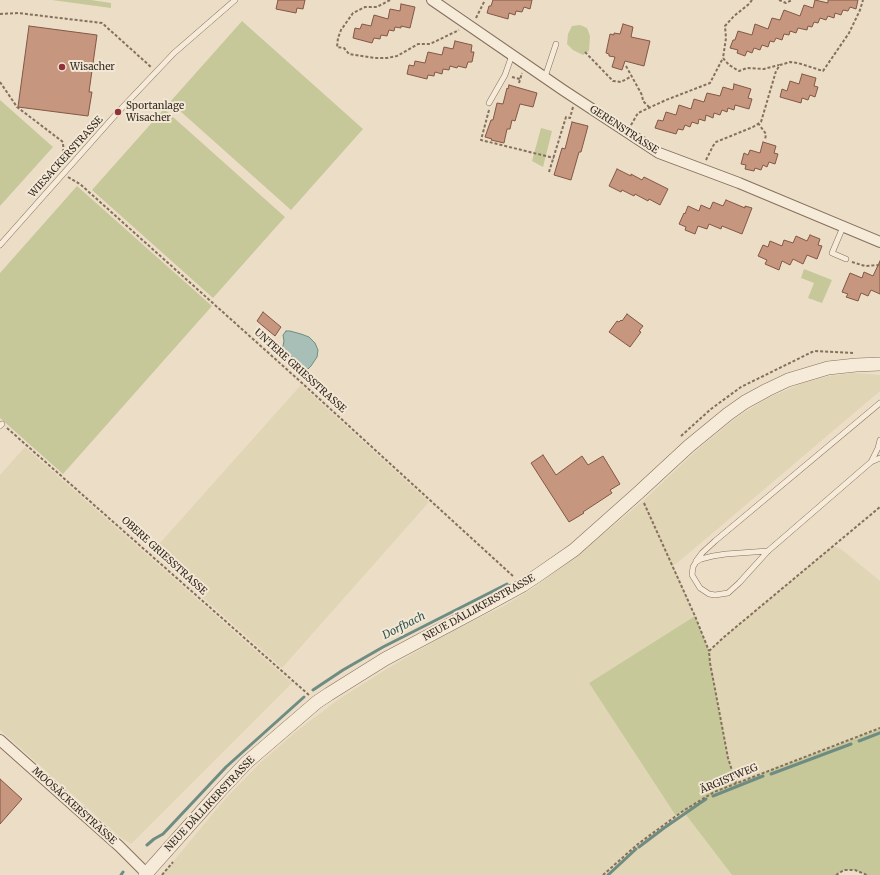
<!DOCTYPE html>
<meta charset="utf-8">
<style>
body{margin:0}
canvas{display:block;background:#ebddc6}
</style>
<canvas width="880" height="875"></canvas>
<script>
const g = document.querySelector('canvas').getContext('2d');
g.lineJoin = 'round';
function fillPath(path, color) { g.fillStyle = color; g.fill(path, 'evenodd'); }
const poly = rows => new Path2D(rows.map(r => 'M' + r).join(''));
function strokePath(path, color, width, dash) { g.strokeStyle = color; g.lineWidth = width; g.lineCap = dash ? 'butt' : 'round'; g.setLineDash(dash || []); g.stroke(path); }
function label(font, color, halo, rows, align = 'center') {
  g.font = font + ' Merriweather,serif'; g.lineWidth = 4; g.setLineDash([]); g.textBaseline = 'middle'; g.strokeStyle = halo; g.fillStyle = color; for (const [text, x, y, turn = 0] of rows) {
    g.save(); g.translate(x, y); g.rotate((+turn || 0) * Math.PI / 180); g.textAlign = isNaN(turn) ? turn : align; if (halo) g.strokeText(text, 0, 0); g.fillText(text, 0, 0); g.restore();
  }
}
const farmland = poly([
 [854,373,880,375,880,391,676,564,673,565,695,616,589,683,676,816,683,811,732,875,162,875,225,799,260,763,298,730,339,699,390,667,454,630,504,606,532,589,573,559,643,501,697,450,736,418,750,409,768,398,803,383,829,376],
 [301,385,429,502,282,668,152,552],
 [25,447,292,683,131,844,120,837,0,730,0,475],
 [833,546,841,549,880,581,880,729,736,783,728,758,715,689,710,663,709,651,724,637]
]);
const green = poly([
 [52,0,91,0,111,3,111,8],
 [242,21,363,129,291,210,170,102],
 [580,25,587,28,590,36,589,51,583,55,573,50,567,44,568,34,572,26],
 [0,100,53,147,0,206],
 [164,109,285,217,213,298,92,190],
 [541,128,552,131,543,167,532,161],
 [77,186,212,306,63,474,0,418,0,273],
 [804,269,832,280,822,303,808,298,814,283,801,278],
 [695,616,709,651,710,663,715,689,728,758,736,783,880,729,880,875,867,875,855,870,844,870,836,875,732,875,683,811,676,816,589,683]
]);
const water = poly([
 [286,331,290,331,301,334,309,337,315,343,318,350,317,357,311,366,308,369,297,365,292,360,291,356,284,353,281,348,283,346,284,341,283,335,286,331]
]);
const stream = poly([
 [313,690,343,670,383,647,507,584],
 [859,741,880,733],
 [771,774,851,744],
 [713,796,763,776],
 [147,845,154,839,163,834,226,767,304,697],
 [639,847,664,828,706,799],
 [121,875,123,872],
 [608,875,636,849]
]);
const building = poly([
 [278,0,305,0,303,9,297,8,296,13,276,9,278,0],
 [493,0,532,0,530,9,524,7,522,12,516,11,515,15,509,13,508,19,487,13,489,6,491,6,493,0],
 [815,0,828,3,828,0,858,0,856,9,850,7,848,11,843,10,841,15,835,13,834,18,828,16,826,20,820,18,818,23,814,22,812,27,808,26,807,30,798,28,796,33,790,31,789,35,784,34,782,40,776,38,774,42,770,41,768,47,762,45,760,50,754,48,752,53,747,51,745,56,737,53,738,50,730,48,733,40,735,40,738,31,752,35,755,24,768,29,772,18,780,20,784,10,800,16,804,5,813,8,815,0],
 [401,4,415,7,410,28,401,26,401,28,395,27,394,31,389,30,387,36,381,35,380,39,374,38,372,43,353,38,355,28,360,29,362,24,371,26,374,15,388,19,390,9,400,11,401,4],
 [623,24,633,27,631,37,650,41,644,66,625,61,622,70,612,67,615,57,609,56,609,54,606,53,610,34,614,35,614,33,620,34,623,24],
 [29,26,97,35,89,92,92,92,88,116,18,107,29,26],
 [455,41,472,45,471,52,474,52,472,62,468,62,466,68,458,66,457,68,450,66,449,70,443,69,442,74,435,72,434,76,428,75,427,79,407,74,409,65,414,66,415,61,425,63,428,52,442,55,444,47,453,49,455,41],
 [802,74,816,78,814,86,818,87,815,97,810,95,808,100,802,98,801,103,780,97,782,89,787,91,790,81,799,84,802,74],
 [734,84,751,89,748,98,752,99,749,109,735,105,734,110,728,108,727,112,722,110,720,115,714,113,713,118,706,115,705,121,699,119,698,124,692,122,690,127,685,125,683,130,678,129,676,134,655,128,658,120,663,121,666,112,676,115,679,105,691,109,694,99,704,102,707,93,720,96,723,87,733,90,734,84],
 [509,85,537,93,533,107,520,104,515,121,512,120,510,129,507,129,504,143,491,140,492,139,485,137,491,120,493,120,497,103,503,104,507,88,508,89,509,85],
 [572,122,588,126,581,152,579,152,571,180,554,175,562,148,565,149,572,122],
 [763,142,776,146,774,153,778,154,775,164,769,162,767,167,763,165,761,170,755,168,754,171,745,169,746,165,741,164,744,153,748,155,750,150,760,153,763,142],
 [617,169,631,176,631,174,642,180,644,177,668,189,660,205,649,199,648,201,635,194,634,196,622,190,621,192,609,186,617,169],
 [726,200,745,208,745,206,752,208,742,234,722,226,721,229,709,224,707,229,698,226,695,234,685,230,686,227,679,224,684,213,685,214,688,206,699,211,701,205,710,209,713,202,723,206,726,200],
 [810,235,820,239,818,245,822,246,817,259,807,255,803,264,793,259,790,265,782,261,779,270,765,264,767,260,758,256,763,245,768,247,770,241,782,246,784,240,793,243,796,236,807,241,810,235],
 [880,261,880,294,871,290,868,296,861,293,858,301,846,297,848,294,842,292,850,273,862,278,864,272,873,276,880,261],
 [263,312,281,327,275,336,257,321,263,312],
 [627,314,643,326,639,331,641,332,630,347,609,332,617,321,619,322,621,320,622,321,627,314],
 [543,455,556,475,582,456,588,465,603,456,620,484,610,490,612,493,583,512,584,513,569,522,531,463,543,455],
 [0,779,22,799,0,824,0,779]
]);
const path = poly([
 [390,0,377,7,365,7,353,13,341,30,338,38,337,47,344,48,349,54,375,58,387,58,397,56,418,44,430,44,459,30],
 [752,0,749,4,734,16,725,26,726,38,723,58,729,65,739,71,747,68,764,69,779,65],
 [779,0,786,3,792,0],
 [0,14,18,13,102,23,151,67],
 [476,18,485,0],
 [585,52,613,81,621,82,632,76],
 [626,66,642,95,643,101,650,108],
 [512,77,520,79],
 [0,82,17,107,63,142,64,163],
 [519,83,522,73],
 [489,110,481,140,554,158],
 [758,123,766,134,765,140],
 [631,125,638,113,666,100,710,83,723,58],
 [706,160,713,146,716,142,753,127,761,122,776,71,780,65,790,62,798,63,823,71,849,33,860,10,863,0],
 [549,172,566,117,570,118,573,107],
 [68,177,80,184,302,383,514,577],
 [852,262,865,266,880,265],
 [7,428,309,695],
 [681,436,711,409,741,387,812,352,815,351,853,353],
 [644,503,695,616,709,651],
 [736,783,728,758,715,689,710,663,709,651,724,637,880,507],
 [162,875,173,862],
 [603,875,638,844,657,830,683,811,714,792,880,728],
 [836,875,844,870,855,870,867,875]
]);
const service = poly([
 [545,77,556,44],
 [489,103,505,75,512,55],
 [843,227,832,253,846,259],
 [0,245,118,112,174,53,235,0],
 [0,426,2,424],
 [871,462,878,448,880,440],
 [768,551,726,554,713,556,701,559,696,562,693,567,692,575,700,588,709,594,715,595,728,593,739,583,768,551,871,462,880,458],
 [696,561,702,553,715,541,880,403]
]);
const minor = poly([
 [432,0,563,90,659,153,739,183,880,242],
 [0,740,119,846,147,874]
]);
const tertiary = poly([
 [145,875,218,793,246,763,317,702,329,694,385,659,481,608,523,585,538,575,574,550,637,494,689,446,728,414,745,402,767,390,788,380,828,368,856,365,880,364]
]);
const markers = [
 [62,67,4,"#8f323a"],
 [118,112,4,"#8f323a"]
];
const poiNames = [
 ["Wisacher",70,67],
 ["Sportanlage",126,106],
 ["Wisacher",126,118]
];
const streetNames = [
 ["GERENSTRASSE",624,130,33],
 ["WIESACKERSTRASSE",66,157,-48],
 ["UNTERE GRIESSTRASSE",300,371,42],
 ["OBERE GRIESSTRASSE",164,556,42],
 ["NEUE DÄLLIKERSTRASSE",479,608,-29],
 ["ÄRGISTWEG",729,779,-23],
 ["NEUE DÄLLIKERSTRASSE",210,804,-47],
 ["MOOSÄCKERSTRASSE",74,806,42]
];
const waterNames = [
 ["Dorfbach",404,626,-27]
];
fillPath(farmland, '#e0d5b4');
fillPath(green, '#c7c89a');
fillPath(water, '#a7bfb6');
strokePath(water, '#6e8c82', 1);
strokePath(stream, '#6e8c82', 3);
fillPath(building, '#c6967f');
strokePath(building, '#825845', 1);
strokePath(service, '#856f5d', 6);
strokePath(minor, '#856f5d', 12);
strokePath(tertiary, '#856f5d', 14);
strokePath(path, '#856f5d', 2, [3, 2]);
strokePath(service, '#f6ebd8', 5);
strokePath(minor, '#f6ebd8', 10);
strokePath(tertiary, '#f6ebd8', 13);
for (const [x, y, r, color] of markers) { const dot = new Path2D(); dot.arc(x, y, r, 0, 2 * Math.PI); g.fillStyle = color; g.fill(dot); strokePath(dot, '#f3e8d5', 1.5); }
label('10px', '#362920', '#f3e8d5', poiNames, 'left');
label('10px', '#362920', '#f3e8d5', streetNames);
label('italic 11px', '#30554f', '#f3e8d5', waterNames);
</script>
